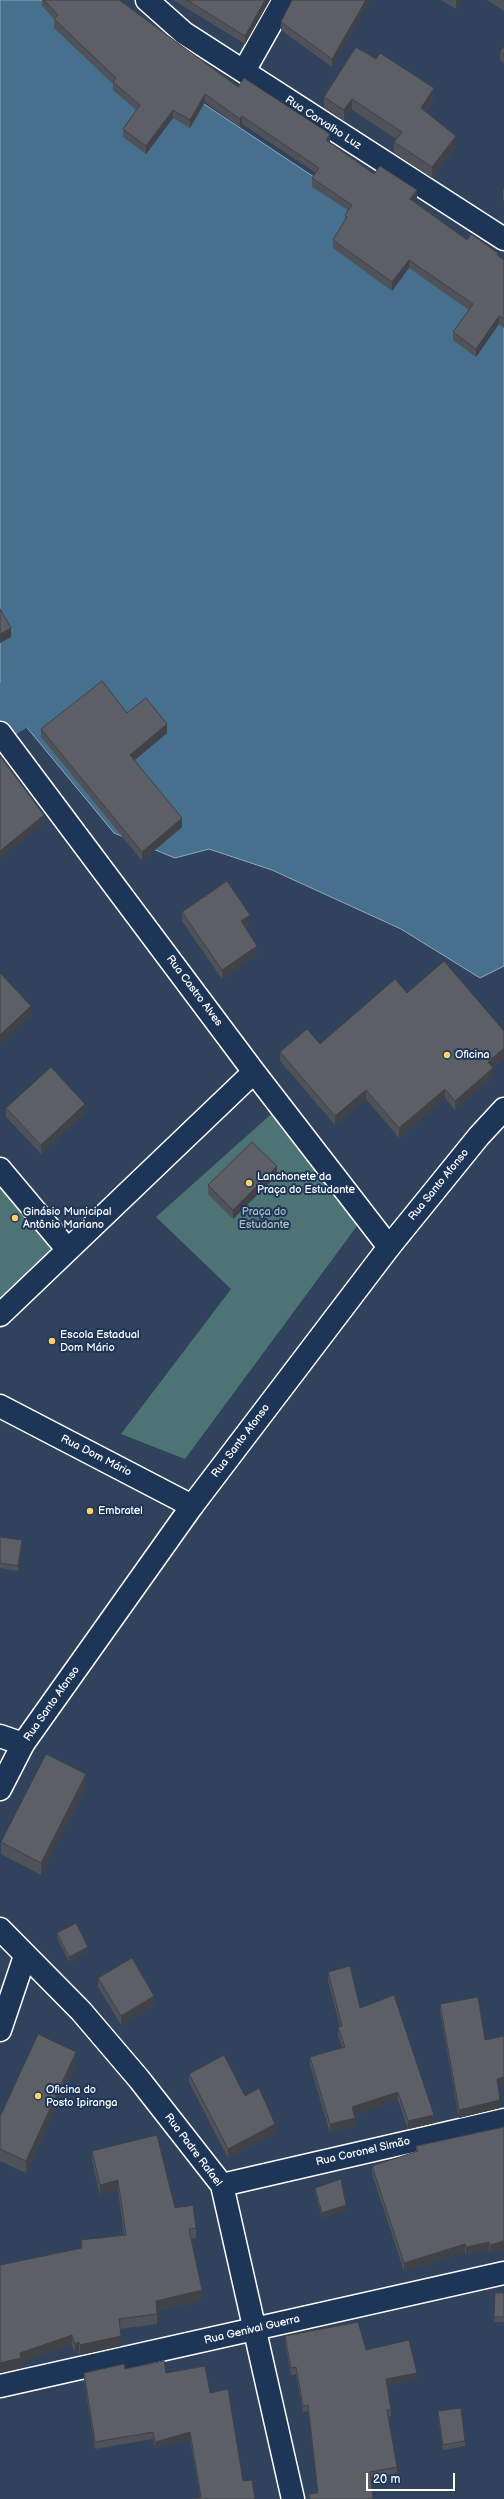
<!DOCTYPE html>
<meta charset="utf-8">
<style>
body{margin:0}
#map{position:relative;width:504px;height:2499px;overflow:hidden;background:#30425c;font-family:"Balsamiq Sans",sans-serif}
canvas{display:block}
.scale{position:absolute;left:366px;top:2473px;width:89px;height:18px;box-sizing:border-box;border:2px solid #fff;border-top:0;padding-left:5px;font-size:12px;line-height:14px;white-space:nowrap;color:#fff;-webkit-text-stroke:3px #1d3557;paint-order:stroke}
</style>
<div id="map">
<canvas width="504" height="2499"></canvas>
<div class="scale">20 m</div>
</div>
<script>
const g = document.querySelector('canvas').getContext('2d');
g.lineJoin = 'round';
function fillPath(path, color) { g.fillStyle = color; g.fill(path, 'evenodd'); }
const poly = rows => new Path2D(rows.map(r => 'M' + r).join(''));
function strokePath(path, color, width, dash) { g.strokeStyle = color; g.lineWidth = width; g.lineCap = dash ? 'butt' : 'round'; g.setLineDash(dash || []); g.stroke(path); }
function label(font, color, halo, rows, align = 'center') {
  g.font = font + ' "Balsamiq Sans",sans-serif'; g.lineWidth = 4; g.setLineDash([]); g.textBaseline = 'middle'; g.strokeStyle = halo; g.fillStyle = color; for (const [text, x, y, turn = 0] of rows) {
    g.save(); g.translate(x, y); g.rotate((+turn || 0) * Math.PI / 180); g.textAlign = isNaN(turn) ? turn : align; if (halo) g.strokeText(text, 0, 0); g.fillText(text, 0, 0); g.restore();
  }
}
const green = poly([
 [278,1108,357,1226,185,1459,121,1434,231,1289,156,1217],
 [0,1185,58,1251,0,1303]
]);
const water = poly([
 [0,0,104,0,192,96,323,183,504,310,504,966,480,978,401,929,272,870,209,849,175,858,114,833,10,707,0,690,0,0]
]);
const river = poly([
 [0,713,10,707]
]);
const minor = poly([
 [147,0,184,33,504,239],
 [244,71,284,0],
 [0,733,254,1072,389,1247],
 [0,1169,68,1250],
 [0,1315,254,1072],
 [0,1406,192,1506],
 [0,1736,23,1744],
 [0,1929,81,2011,139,2079,222,2185,293,2499],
 [0,2030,25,1956],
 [222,2185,504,2120],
 [0,2386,504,2273]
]);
const major = poly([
 [0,1789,23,1744,192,1506,389,1247,479,1136,504,1109]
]);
const wall = poly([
 [42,0,119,0,238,87,330,142,330,143,374,174,417,198,414,201,467,240,498,256,504,260,504,328,499,324,476,357,453,340,453,332,469,310,409,268,392,291,333,248,333,240,345,221,345,215,348,210,312,187,312,178,316,173,242,124,240,127,205,102,190,128,173,118,146,154,123,137,123,129,136,110,113,90,113,84,54,28,54,19,42,6],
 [173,0,270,0,245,44],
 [370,0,332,67,281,30,281,22],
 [441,0,461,0,456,9],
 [487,0,504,0,504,11],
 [504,46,504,63,500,60,500,52],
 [324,97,434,99,426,112,456,147,432,178,394,153,394,142,396,139,352,110,344,121,324,108],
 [504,189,504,201,503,200,503,190],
 [127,713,167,733,135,760,182,827,142,861,41,737,41,729],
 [182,912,250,923,245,927,257,954,222,979,182,921],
 [407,993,504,1031,504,1057,493,1067,493,1077,455,1110,445,1098,399,1138,366,1099,335,1125,280,1061,280,1052,320,1044],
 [6,1108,85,1113,41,1154,6,1117],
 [277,1175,233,1219,208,1194,208,1185],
 [0,1537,22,1545,18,1571,0,1568],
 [86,1786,41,1875,1,1854,1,1842],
 [57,1933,88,1952,69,1962,57,1938],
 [328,1972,360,2008,434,2123,408,2129,398,2100,354,2115,355,2126,330,2133,310,2065,310,2057,342,2048,338,2035,338,2027,340,2026,328,1981],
 [98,1978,154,2005,121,2025,98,1987],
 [440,2004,485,2040,498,2086,500,2108,459,2118,440,2011],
 [76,2064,26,2173,0,2161,0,2117],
 [189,2074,245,2096,275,2133,228,2158,189,2082],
 [504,2127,504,2249,490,2253,489,2249,466,2255,465,2252,404,2271,372,2174,372,2166,416,2152,416,2146],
 [92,2151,175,2208,196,2228,196,2238,191,2239,202,2300,157,2311,157,2324,120,2329,121,2346,80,2355,79,2352,75,2353,72,2345,21,2363,21,2368,0,2373,81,2249,81,2240,124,2235,118,2190,100,2195,92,2161],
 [315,2188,346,2210,322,2218,315,2192],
 [495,2293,504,2293,504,2322,494,2322],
 [285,2336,366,2350,417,2379,387,2386,391,2410,391,2416,388,2417,397,2467,397,2473,371,2478,373,2499,309,2499,309,2494,318,2493,308,2411,303,2412,296,2374,291,2375,285,2343],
 [125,2369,166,2373,210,2393,243,2481,200,2497,190,2439,155,2448,153,2439,95,2449,84,2380,84,2373],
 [438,2411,465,2441,465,2446,443,2450,438,2416]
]);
const shadedWall = poly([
 [265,0,270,0,245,44,245,36],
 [366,0,370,0,370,1,332,67,332,59],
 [456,0,461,0,456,9],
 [434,88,434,99,421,119,421,108],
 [205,94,205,102,190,128,190,120],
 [352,99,352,110,344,121,344,110],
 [173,110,173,118,146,154,146,146],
 [242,116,242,124,240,127,240,119],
 [330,134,330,142,326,149,326,140],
 [456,136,456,147,432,178,432,167],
 [417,190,417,198,410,207,410,199],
 [409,260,409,268,392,291,392,282],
 [499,316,499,324,476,357,476,349],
 [11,628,11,637,0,643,0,634],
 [167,724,167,733,130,764,130,755],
 [44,815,44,823,0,859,0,851],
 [182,818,182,827,142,861,142,852],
 [250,915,250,923,241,930,241,921],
 [257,946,257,954,222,979,222,970],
 [31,1006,31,1016,0,1045,0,1035],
 [504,1048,504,1057,488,1071,488,1062],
 [493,1068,493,1077,455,1110,455,1101],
 [445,1089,445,1098,399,1138,399,1128],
 [366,1090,366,1099,335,1125,335,1116],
 [85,1104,85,1113,41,1154,41,1145],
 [277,1166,277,1175,233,1219,233,1210],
 [22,1540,22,1545,18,1571,18,1566],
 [86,1774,86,1786,41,1875,41,1863],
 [88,1947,88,1952,69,1962,69,1957],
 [154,1996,154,2005,121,2025,121,2016],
 [76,2052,76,2064,26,2173,26,2161],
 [504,2077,504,2084,497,2086,497,2079],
 [398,2092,398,2100,352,2116,352,2107],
 [500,2100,500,2108,459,2118,459,2110],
 [434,2115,434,2123,408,2129,408,2121],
 [355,2118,355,2126,330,2133,330,2124],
 [275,2124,275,2133,228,2158,228,2149],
 [118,2180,118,2190,100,2195,100,2185],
 [346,2205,346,2210,322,2218,322,2213],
 [504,2241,504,2249,490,2253,490,2245],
 [489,2242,489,2249,466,2255,466,2247],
 [465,2244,465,2252,404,2271,404,2263],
 [202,2290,202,2300,156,2311,156,2301],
 [72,2335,72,2345,21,2363,21,2368,0,2373,0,2363,20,2353],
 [121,2336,121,2346,80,2355,80,2345],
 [79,2342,79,2352,75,2353,75,2344],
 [417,2373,417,2379,386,2386,386,2379],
 [190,2432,190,2439,155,2448,155,2442]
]);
const building = poly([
 [44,0,119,0,238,87,244,78,330,134,326,140,374,174,380,166,417,190,410,199,467,240,471,234,498,253,497,255,504,260,504,319,499,316,476,349,453,332,473,304,409,260,392,282,333,240,347,217,345,215,352,205,312,178,319,168,242,116,240,119,205,94,190,120,173,110,146,146,123,129,140,105,113,82,116,78,54,19,58,15,44,0],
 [187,0,265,0,245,36,187,0],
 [292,0,366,0,332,59,281,22,292,0],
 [504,46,504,55,500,52,504,46],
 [356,47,376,59,380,53,434,88,421,108,456,136,432,167,394,142,402,132,352,99,344,110,324,97,356,47],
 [0,609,11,628,0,634,0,609],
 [102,681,127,713,146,698,167,724,130,755,182,818,142,852,41,729,102,681],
 [0,756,44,815,0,851,0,756],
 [227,881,250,915,241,921,257,946,222,970,182,912,227,881],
 [444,961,504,1031,504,1048,488,1062,493,1068,455,1101,445,1089,399,1128,366,1090,335,1116,280,1052,307,1029,320,1044,395,979,407,993,444,961],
 [0,973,31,1006,0,1035,0,973],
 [51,1067,85,1104,41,1145,6,1108,51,1067],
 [252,1142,277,1166,233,1210,208,1185,252,1142],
 [0,1537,22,1540,18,1566,0,1563,0,1537],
 [46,1754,86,1774,41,1863,1,1842,46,1754],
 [76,1923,88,1947,69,1957,57,1933,76,1923],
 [132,1958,154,1996,121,2016,98,1978,132,1958],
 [350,1966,360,2008,394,1995,434,2115,408,2121,398,2092,352,2107,355,2118,330,2124,310,2057,345,2047,338,2027,342,2026,328,1972,350,1966],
 [478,1997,485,2040,504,2036,504,2077,497,2079,500,2100,459,2110,440,2004,478,1997],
 [38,2034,76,2052,26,2161,0,2149,0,2117,38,2034],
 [224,2055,245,2096,259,2088,275,2124,228,2149,189,2074,224,2055],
 [504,2127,504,2241,490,2245,489,2242,466,2247,465,2244,404,2263,372,2166,418,2151,416,2146,504,2127],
 [157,2135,175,2208,193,2205,196,2228,189,2229,202,2290,156,2301,157,2314,119,2319,121,2336,80,2345,79,2342,75,2344,72,2335,20,2353,21,2358,0,2363,0,2265,82,2248,81,2240,126,2235,118,2180,100,2185,92,2151,157,2135],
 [341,2179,346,2205,322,2213,315,2188,341,2179],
 [495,2293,504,2293,504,2317,494,2317,495,2293],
 [358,2322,366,2350,409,2340,417,2373,386,2379,391,2410,387,2410,397,2467,370,2472,373,2499,310,2499,309,2494,318,2493,308,2405,303,2406,296,2367,291,2368,285,2336,358,2322],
 [164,2361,166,2373,205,2366,210,2393,228,2389,243,2481,252,2480,255,2499,193,2499,201,2497,190,2432,155,2442,153,2432,95,2442,84,2373,124,2364,125,2369,164,2361],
 [461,2408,465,2441,443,2445,438,2411,461,2408]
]);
const markers = [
 [447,1055,4,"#ffd166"],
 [249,1183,4,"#ffd166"],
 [15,1218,4,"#ffd166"],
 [52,1341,4,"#ffd166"],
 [90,1511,4,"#ffd166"],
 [38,2096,4,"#ffd166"]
];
const streetNames = [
 ["Rua Carvalho Luz",323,123,33],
 ["Rua Castro Alves",194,991,53],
 ["Rua Santo Afonso",439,1185,-51],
 ["Rua Santo Afonso",241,1441,-53],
 ["Rua Dom Mário",96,1456,27],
 ["Rua Santo Afonso",52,1704,-55],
 ["Rua Padre Rafael",193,2150,53],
 ["Rua Coronel Simão",363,2152,-13],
 ["Rua Genival Guerra",252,2330,-13]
];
const poiNames = [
 ["Oficina",455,1055],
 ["Lanchonete da",257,1177],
 ["Praça do Estudante",257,1190],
 ["Ginásio Municipal",23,1212],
 ["Antônio Mariano",23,1225],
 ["Escola Estadual",60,1335],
 ["Dom Mário",60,1348],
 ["Embratel",98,1511],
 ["Oficina do",46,2090],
 ["Posto Ipiranga",46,2103]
];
const parkNames = [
 ["Praça do",264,1212],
 ["Estudante",264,1225]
];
fillPath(green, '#4d7375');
fillPath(water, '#46708e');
strokePath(water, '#90a9bb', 1);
strokePath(river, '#46708e', 53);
strokePath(minor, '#fff', 25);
strokePath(major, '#fff', 25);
strokePath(minor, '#1d3557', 22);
strokePath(major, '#1d3557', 22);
fillPath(wall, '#505259');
fillPath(shadedWall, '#414248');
fillPath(building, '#5d5f67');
strokePath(building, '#414248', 1);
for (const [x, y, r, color] of markers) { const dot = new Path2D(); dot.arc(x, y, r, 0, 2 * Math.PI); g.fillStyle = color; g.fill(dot); strokePath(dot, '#1d3557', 1.5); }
label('11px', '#fff', '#1d3557', streetNames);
label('11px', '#fff', '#1d3557', poiNames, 'left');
label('11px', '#afc0c1', '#1d3557', parkNames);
</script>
